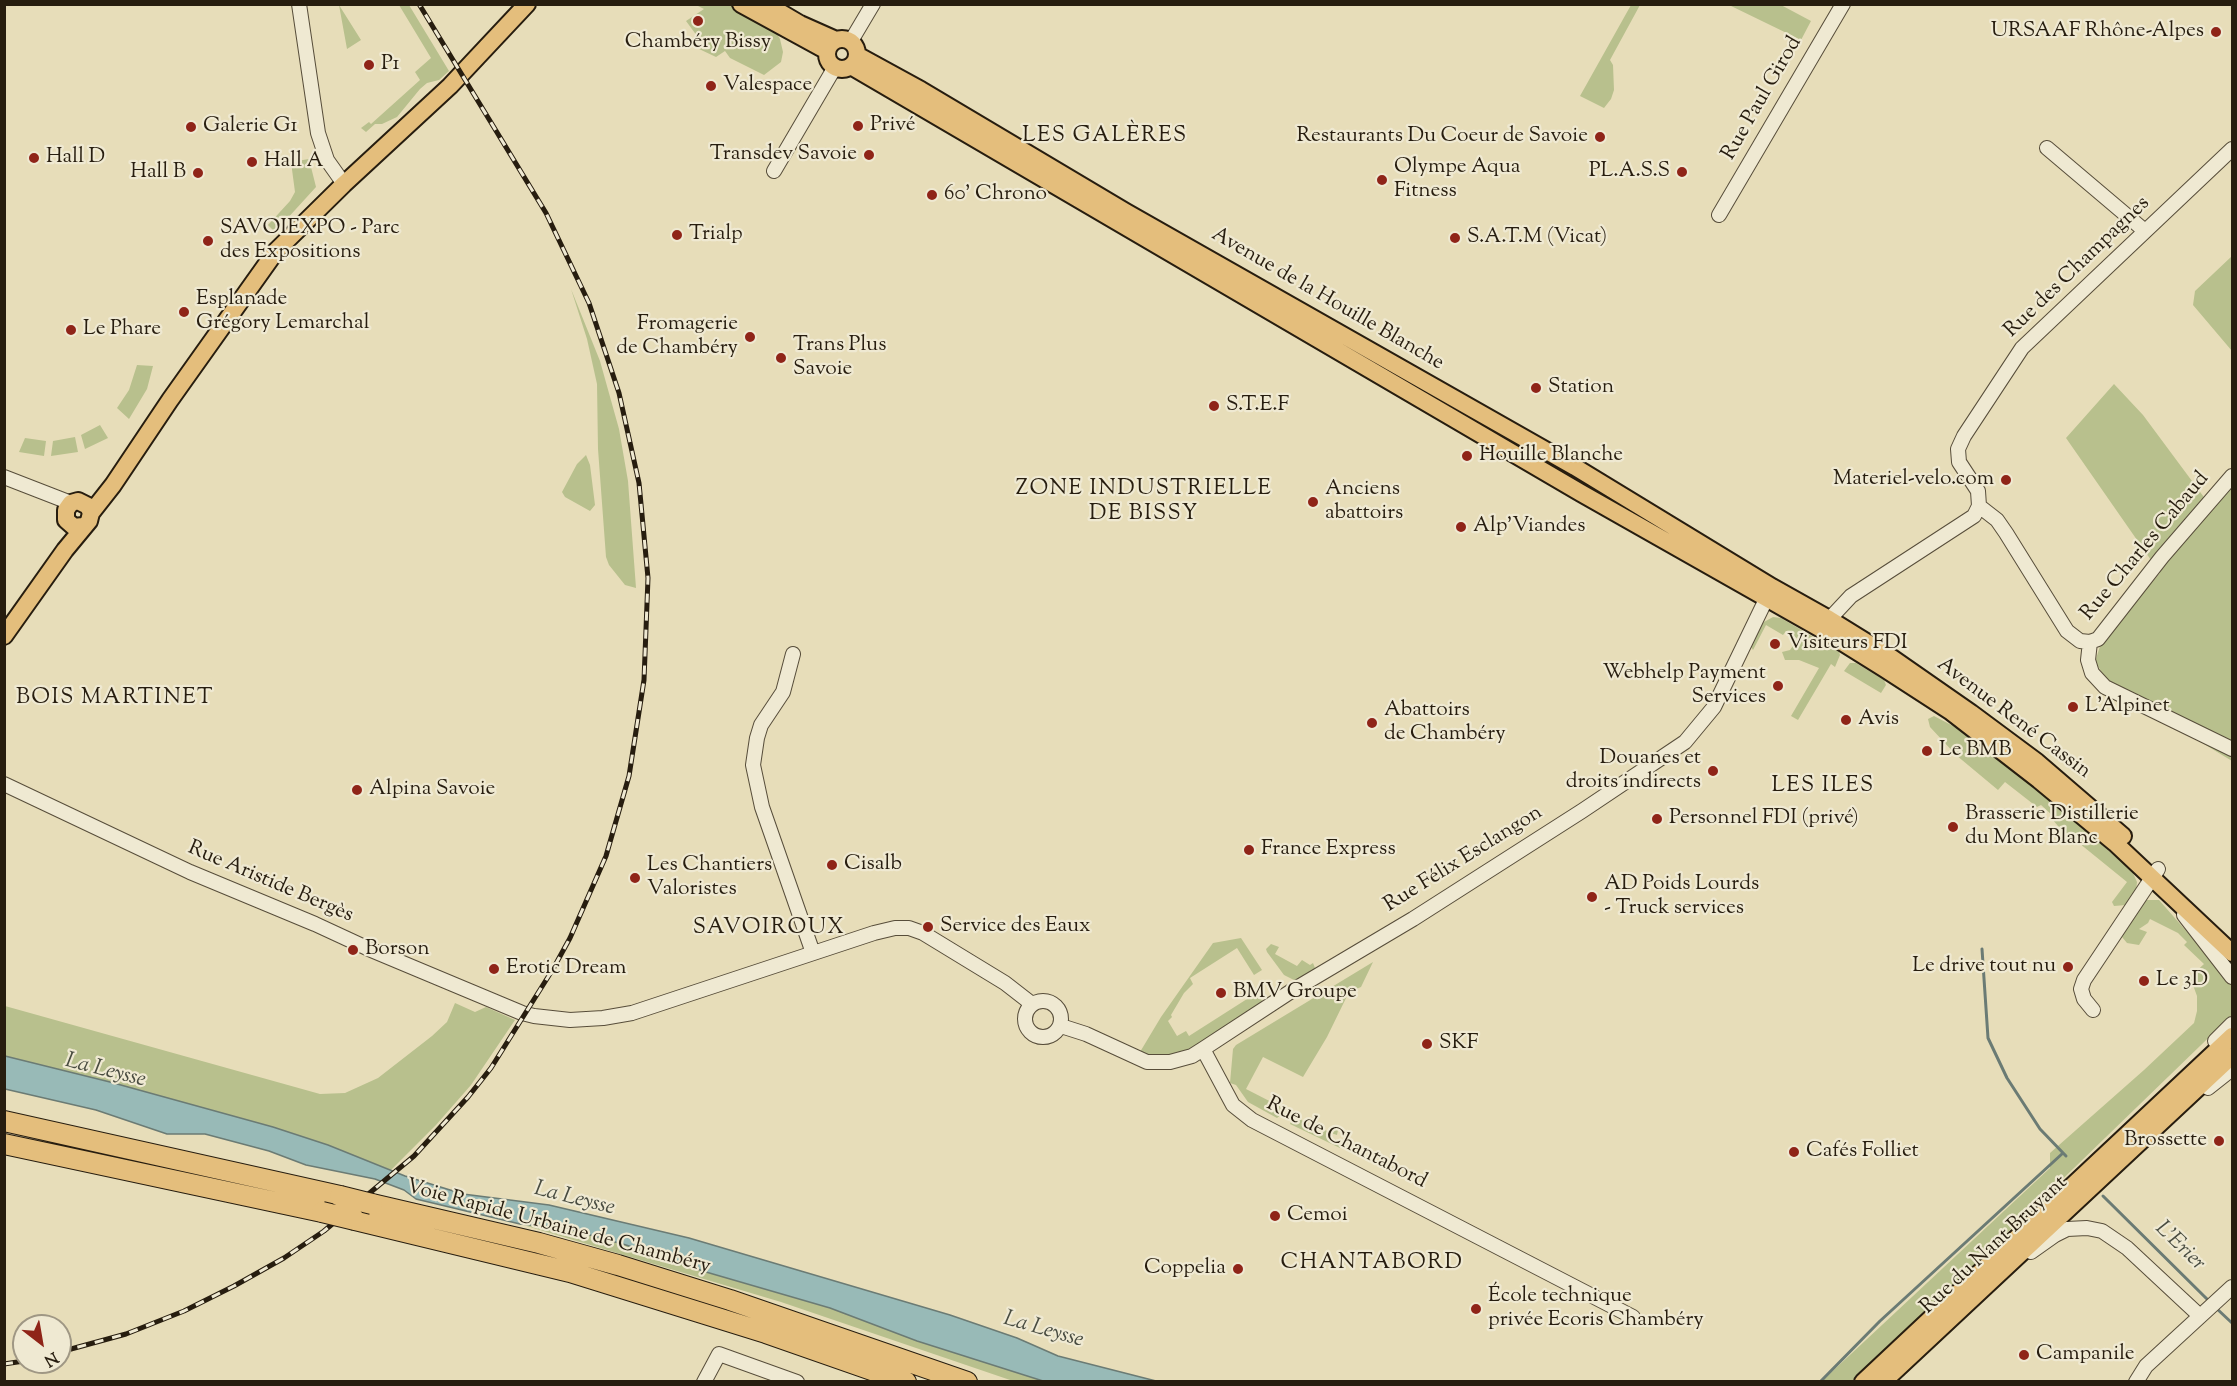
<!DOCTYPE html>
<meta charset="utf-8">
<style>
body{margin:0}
#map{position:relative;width:2237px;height:1386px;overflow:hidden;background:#e7ddb9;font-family:"Sorts Mill Goudy",serif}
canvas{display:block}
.frame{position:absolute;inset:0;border:6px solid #271d0f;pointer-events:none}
.north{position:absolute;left:12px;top:1314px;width:60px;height:60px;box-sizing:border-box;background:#efe9d2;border:2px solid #9f9784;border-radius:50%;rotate:149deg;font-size:16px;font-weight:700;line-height:24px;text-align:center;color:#271d0f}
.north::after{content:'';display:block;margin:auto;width:21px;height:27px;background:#8f2418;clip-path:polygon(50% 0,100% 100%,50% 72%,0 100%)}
</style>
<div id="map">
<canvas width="2237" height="1386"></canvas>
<div class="frame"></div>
<div class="north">N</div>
</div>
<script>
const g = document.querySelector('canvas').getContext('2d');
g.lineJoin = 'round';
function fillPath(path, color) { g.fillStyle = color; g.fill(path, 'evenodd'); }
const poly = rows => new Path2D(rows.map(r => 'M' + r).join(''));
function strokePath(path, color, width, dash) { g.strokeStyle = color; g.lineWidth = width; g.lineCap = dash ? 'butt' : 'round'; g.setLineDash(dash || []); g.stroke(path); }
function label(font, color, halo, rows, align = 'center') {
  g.font = font + ' "Sorts Mill Goudy",serif'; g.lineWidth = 4.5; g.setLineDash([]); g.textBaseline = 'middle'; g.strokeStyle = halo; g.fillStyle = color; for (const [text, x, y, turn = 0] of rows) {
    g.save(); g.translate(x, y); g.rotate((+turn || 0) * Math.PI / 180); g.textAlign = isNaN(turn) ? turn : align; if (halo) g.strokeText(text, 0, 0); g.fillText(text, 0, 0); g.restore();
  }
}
const green = poly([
 [339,5,361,40,347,49],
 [399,5,409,5,449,71,439,80,427,83,420,89,397,117,382,124,375,124,366,132,361,128,369,122,371,124,420,80,415,72,431,58],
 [696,5,731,5,762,22,776,32,780,39,783,52,781,62,764,75,730,58,725,51,716,57,697,48,703,44,686,21,704,9],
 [1631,5,1640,5,1610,60,1613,65,1614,90,1611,99,1604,108,1580,96],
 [1729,5,1781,5,1811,21,1801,40],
 [309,159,316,187,275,232,268,225,290,201,295,192,291,162],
 [2232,256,2232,351,2193,305,2195,291],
 [571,289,600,361,619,429,628,481,636,588,625,585,609,565,606,557,598,449,597,384,587,339],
 [137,365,153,366,147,389,129,419,117,408,129,390],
 [2114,384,2143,415,2212,508,2232,484,2232,761,2171,724,2107,680,2095,662,2101,643,2160,573,2066,438],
 [100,425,108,438,85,449,81,435],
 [75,437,78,452,51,456,53,441],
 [25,438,46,441,44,456,19,452],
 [586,455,590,465,595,505,590,511,565,497,562,492,577,464],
 [1773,617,1781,618,1839,652,1840,655,1835,667,1831,664,1798,720,1791,716,1819,668,1799,660,1785,660,1782,652,1790,650,1798,639,1786,631,1783,635,1766,625,1753,650,1751,647,1760,627,1764,622],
 [1850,663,1856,663,1884,680,1886,685,1881,693,1844,671],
 [1934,716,1955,727,2044,795,2132,871,2137,882,2136,891,2126,905,2114,906,2112,902,2127,882,2058,826,2052,819,2052,815,2041,805,2037,807,2005,782,1998,790,1956,755,1930,727,1928,719],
 [2146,900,2159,900,2232,983,2232,1015,1854,1381,1821,1382,2050,1168,2050,1153,2144,1070,2194,1023,2197,1011,2197,996,2190,977,2204,964,2184,945,2187,942,2178,933,2150,919,2148,923,2139,929,2147,932,2139,945,2127,943,2122,937,2121,934],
 [1241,938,1262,970,1254,975,1237,948,1190,978,1193,984,1184,993,1171,1015,1172,1017,1168,1021,1177,1036,1186,1031,1189,1036,1258,992,1262,1001,1260,1006,1185,1054,1155,1058,1140,1052,1161,1017,1213,943],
 [1271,944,1279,947,1275,954,1297,966,1302,960,1310,965,1313,963,1315,968,1313,973,1296,981,1284,975,1267,952,1266,949],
 [1373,962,1361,987,1349,992,1327,1037,1303,1077,1263,1057,1246,1089,1287,1110,1277,1118,1248,1102,1236,1085,1230,1083,1233,1049,1236,1045],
 [455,1003,475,1012,486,1007,515,1020,471,1085,436,1125,391,1170,328,1145,273,1127,110,1082,5,1056,5,1006,320,1094,345,1093,378,1078,432,1036,447,1022],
 [1294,1113,1306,1124,1314,1128,1328,1131,1338,1130,1337,1135,1331,1133,1329,1136,1342,1143,1340,1148,1290,1124],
 [520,1224,564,1228,626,1245,706,1272,830,1308,917,1341,1043,1381,1013,1381,781,1302]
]);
const water = poly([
 [5,1056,110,1082,273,1127,328,1145,405,1176,463,1194,549,1205,689,1238,950,1315,1017,1338,1058,1356,1156,1381,1043,1381,917,1341,830,1308,706,1272,626,1245,564,1228,520,1224,416,1199,404,1190,375,1179,306,1165,269,1151,205,1134,167,1134,96,1110,5,1089,5,1056]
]);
const stream = poly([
 [1982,949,1988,1038,2007,1078,2040,1129,2066,1156],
 [2103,1196,2210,1302],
 [2215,1307,2232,1323],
 [1820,1382,1880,1321,2063,1153]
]);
const minor = poly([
 [299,4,318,133,327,160,344,184],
 [851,41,873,4],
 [2047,148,2145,231],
 [774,171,835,67],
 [1719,215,1843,4],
 [4,477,71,503],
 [1979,506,1997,520,2006,533,2067,631,2080,641,2090,642,2098,639,2162,557,2232,476],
 [1822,627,1851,596,1974,516,1979,506,1978,491,1959,462,1958,449,1964,436,2022,348,2232,149],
 [2090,642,2088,660,2092,673,2105,687,2232,749],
 [793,654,783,692,761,725,757,738,753,765,762,807,813,953],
 [4,784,190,872,315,924,369,949,522,1013,534,1016,570,1020,603,1018,632,1013,874,933,895,928,909,928,923,933,1005,983,1032,1004],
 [2184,915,2232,977],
 '1025 1019a18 18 0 1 1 36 0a18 18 0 1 1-36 0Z',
 [2093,1010,2084,999,2081,989,2084,980,2158,869],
 [1061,1026,1086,1034,1147,1062,1170,1062,1192,1056,1203,1049,1290,992,1413,919,1582,811,1685,742,1714,707,1771,589],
 [2215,1041,2232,1024],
 [1203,1049,1233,1105,1252,1120,1633,1317],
 [2208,1088,2232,1069],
 [2031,1252,2055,1235,2067,1229,2087,1228,2102,1231,2127,1248,2200,1316],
 [704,1382,719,1354,797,1382],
 [2136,1382,2146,1366,2232,1287]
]);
const major = poly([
 [741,4,827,51],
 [766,4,800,24,836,40],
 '827 54a15 15 0 1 1 30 0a15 15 0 1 1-30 0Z',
 [857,55,921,90,1126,212,1575,467,1772,587,1829,619,1892,658,1971,713,2037,762,2123,836],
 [851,66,1581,493,1821,629,1885,669,1950,711,2039,780,2115,843,2232,953],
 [91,513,113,485,170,400,276,251,344,184,450,86,527,4],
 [4,636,65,550,89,521,91,513,88,506,78,501,71,503,66,510,66,520,74,527,83,526],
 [1863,1382,2232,1036],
 [1883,1382,2232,1056]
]);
const highway = poly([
 [4,1121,340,1196],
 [4,1144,322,1212],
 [372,1204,539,1243,618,1265,730,1300,967,1382],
 [355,1220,570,1272,766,1333,906,1382]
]);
const rail = poly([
 [60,1352,126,1334,184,1311,234,1286,284,1258,324,1231,414,1156,468,1097,491,1068,553,969,570,938,606,856,629,776,644,680,648,578,639,483,619,393,589,303,546,213,419,4],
 [4,1364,24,1361]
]);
const highwayBridge = poly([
 [340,1196,372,1204],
 [322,1212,355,1220]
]);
const markers = [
 [698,21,6,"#8f2418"],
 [2216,32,6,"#8f2418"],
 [369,65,6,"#8f2418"],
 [711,86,6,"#8f2418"],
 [858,126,6,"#8f2418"],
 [191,127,6,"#8f2418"],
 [1600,137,6,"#8f2418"],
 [869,155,6,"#8f2418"],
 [34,158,6,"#8f2418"],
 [252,162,6,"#8f2418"],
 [1682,172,6,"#8f2418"],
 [198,173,6,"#8f2418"],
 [1382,180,6,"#8f2418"],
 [932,195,6,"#8f2418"],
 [677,235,6,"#8f2418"],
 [1455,238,6,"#8f2418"],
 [208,241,6,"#8f2418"],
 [184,312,6,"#8f2418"],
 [71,330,6,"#8f2418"],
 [750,337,6,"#8f2418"],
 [781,358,6,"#8f2418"],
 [1536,388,6,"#8f2418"],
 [1214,406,6,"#8f2418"],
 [1467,456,6,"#8f2418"],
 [2006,480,6,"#8f2418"],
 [1313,502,6,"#8f2418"],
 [1461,527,6,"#8f2418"],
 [1775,644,6,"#8f2418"],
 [1778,686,6,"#8f2418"],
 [2073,707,6,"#8f2418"],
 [1846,720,6,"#8f2418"],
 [1372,723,6,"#8f2418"],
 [1927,751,6,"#8f2418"],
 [1713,771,6,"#8f2418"],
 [357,790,6,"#8f2418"],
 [1657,819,6,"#8f2418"],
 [1953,827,6,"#8f2418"],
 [1249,850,6,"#8f2418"],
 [832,865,6,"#8f2418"],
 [635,878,6,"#8f2418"],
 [1592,897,6,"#8f2418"],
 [928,927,6,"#8f2418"],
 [353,950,6,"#8f2418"],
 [2068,967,6,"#8f2418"],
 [494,969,6,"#8f2418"],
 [2144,981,6,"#8f2418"],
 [1221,993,6,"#8f2418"],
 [1427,1044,6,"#8f2418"],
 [2219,1141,6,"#8f2418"],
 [1794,1152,6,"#8f2418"],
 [1275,1216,6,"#8f2418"],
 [1238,1269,6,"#8f2418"],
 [1476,1309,6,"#8f2418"],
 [2024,1355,6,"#8f2418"]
];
const poiNames = [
 ["URSAAF Rhône-Alpes",2204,32,"right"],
 ["Chambéry Bissy",698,43,"center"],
 ["P1",381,65],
 ["Valespace",723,86],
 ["Privé",870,126],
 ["Galerie G1",203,127],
 ["Restaurants Du Coeur de Savoie",1588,137,"right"],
 ["Transdev Savoie",857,155,"right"],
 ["Hall D",46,158],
 ["Hall A",264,162],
 ["Olympe Aqua",1394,168],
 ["Fitness",1394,192],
 ["PL.A.S.S",1670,172,"right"],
 ["Hall B",186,173,"right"],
 ["60' Chrono",944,195],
 ["SAVOIEXPO - Parc",220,229],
 ["des Expositions",220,253],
 ["Trialp",689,235],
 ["S.A.T.M (Vicat)",1467,238],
 ["Esplanade",196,300],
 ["Grégory Lemarchal",196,324],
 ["Fromagerie",738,325,"right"],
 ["de Chambéry",738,349,"right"],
 ["Le Phare",83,330],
 ["Trans Plus",793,346],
 ["Savoie",793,370],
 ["Station",1548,388],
 ["S.T.E.F",1226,406],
 ["Houille Blanche",1479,456],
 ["Materiel-velo.com",1994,480,"right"],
 ["Anciens",1325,490],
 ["abattoirs",1325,514],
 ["Alp'Viandes",1473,527],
 ["Visiteurs FDI",1787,644],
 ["Webhelp Payment",1766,674,"right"],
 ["Services",1766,698,"right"],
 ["L’Alpinet",2085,707],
 ["Abattoirs",1384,711],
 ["de Chambéry",1384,735],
 ["Avis",1858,720],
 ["Le BMB",1939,751],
 ["Douanes et",1701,759,"right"],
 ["droits indirects",1701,783,"right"],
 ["Alpina Savoie",369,790],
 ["Brasserie Distillerie",1965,815],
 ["du Mont Blanc",1965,839],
 ["Personnel FDI (privé)",1669,819],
 ["France Express",1261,850],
 ["Cisalb",844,865],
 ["Les Chantiers",647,866],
 ["Valoristes",647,890],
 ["AD Poids Lourds",1604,885],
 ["- Truck services",1604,909],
 ["Service des Eaux",940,927],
 ["Borson",365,950],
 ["Le drive tout nu",2056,967,"right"],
 ["Erotic Dream",506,969],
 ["Le 3D",2156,981],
 ["BMV Groupe",1233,993],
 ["SKF",1439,1044],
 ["Brossette",2207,1141,"right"],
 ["Cafés Folliet",1806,1152],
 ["Cemoi",1287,1216],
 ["Coppelia",1226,1269,"right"],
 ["École technique",1488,1297],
 ["privée Ecoris Chambéry",1488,1321],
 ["Campanile",2036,1355]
];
const streetNames = [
 ["Rue Paul Girod",1763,99,-60],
 ["Rue des Champagnes",2078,268,-44],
 ["Avenue de la Houille Blanche",1327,300,30],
 ["Rue Charles Cabaud",2146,547,-50],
 ["Avenue René Cassin",2013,719,37],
 ["Rue Félix Esclangon",1464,860,-32],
 ["Rue Aristide Bergès",270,883,23],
 ["Rue de Chantabord",1346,1144,27],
 ["Voie Rapide Urbaine de Chambéry",558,1228,15],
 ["Rue du Nant Bruyant",1995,1246,-43]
];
const neighbourhoodNames = [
 ["LES GALÈRES",1105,137],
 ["ZONE INDUSTRIELLE",1144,490],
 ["DE BISSY",1144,515],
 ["BOIS MARTINET",115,699],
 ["LES ILES",1823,787],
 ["SAVOIROUX",769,929],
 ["CHANTABORD",1372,1264]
];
const waterNames = [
 ["La Leysse",105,1072,14],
 ["La Leysse",574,1200,14],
 ["L'Erier",2179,1247,44],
 ["La Leysse",1043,1331,16]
];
fillPath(green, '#b8c08d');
fillPath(water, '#98bab7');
strokePath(water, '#6b7b74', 1.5);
strokePath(stream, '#6b7b74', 3);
strokePath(minor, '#574d3a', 16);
strokePath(major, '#271d0f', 20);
strokePath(highway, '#271d0f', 22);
strokePath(minor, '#efe9d2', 14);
strokePath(major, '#e4be7c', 16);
strokePath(highway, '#e4be7c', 20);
strokePath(rail, '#271d0f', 5);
strokePath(rail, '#efe9d2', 3, [9]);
strokePath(highwayBridge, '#271d0f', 22, []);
strokePath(highwayBridge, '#e4be7c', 20);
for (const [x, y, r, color] of markers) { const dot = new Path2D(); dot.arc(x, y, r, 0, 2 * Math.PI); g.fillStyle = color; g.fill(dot); strokePath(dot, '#efe9d2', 2); }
label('21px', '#271d0f', '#efe9d2', poiNames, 'left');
label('21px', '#271d0f', '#efe9d2', streetNames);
g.letterSpacing = '1.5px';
label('22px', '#271d0f', '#efe9d2', neighbourhoodNames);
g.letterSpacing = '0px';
label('italic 22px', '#494c41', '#efe9d2', waterNames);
</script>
